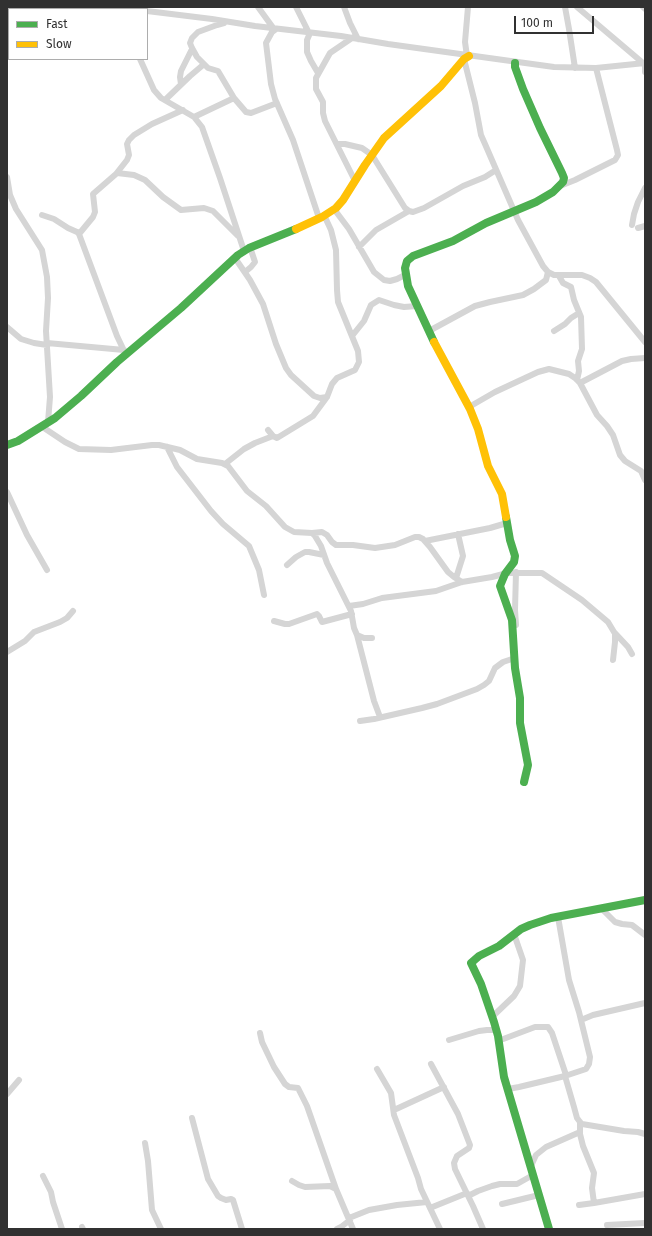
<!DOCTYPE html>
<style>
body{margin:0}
#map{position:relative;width:652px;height:1236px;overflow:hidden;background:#fff;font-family:"Fira Sans",sans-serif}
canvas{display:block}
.frame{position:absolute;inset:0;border:8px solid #313131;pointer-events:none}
.legend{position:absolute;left:8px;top:8px;width:140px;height:52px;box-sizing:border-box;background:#fff;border:1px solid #adadad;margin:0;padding:5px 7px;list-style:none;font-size:12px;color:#313131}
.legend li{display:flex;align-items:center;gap:8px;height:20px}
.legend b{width:20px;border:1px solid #adadad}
.scale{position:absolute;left:514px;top:16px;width:80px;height:18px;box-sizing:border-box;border:2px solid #313131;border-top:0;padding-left:5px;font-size:12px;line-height:14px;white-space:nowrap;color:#313131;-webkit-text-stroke:3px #fff;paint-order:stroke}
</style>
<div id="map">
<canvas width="652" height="1236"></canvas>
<div class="frame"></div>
<ul class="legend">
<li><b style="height:5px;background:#4caf50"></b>Fast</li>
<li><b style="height:5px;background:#ffc107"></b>Slow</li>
</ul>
<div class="scale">100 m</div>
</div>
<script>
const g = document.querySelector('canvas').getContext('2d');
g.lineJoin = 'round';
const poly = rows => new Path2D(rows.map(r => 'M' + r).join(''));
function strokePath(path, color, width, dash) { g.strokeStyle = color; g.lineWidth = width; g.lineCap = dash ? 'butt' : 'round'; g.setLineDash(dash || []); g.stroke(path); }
const street = poly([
 [115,7,130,9],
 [258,7,274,29],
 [296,7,309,33],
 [344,7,350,23,358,39],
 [565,7,569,29,575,68],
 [577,7,643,63],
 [643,7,645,9],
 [147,11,212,19,255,26,341,36,388,44,554,67,596,68,645,63],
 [224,23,217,25,198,32,192,38,190,43,192,48,197,57,208,68,218,71,234,98,246,112,251,113,277,103],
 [276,29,272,32,266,43,271,84,275,99,293,140,319,218],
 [310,33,307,40,307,52,311,61,318,73],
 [352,38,330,53,316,78,316,89,323,102,323,113,325,121,355,181],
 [467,56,465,42,468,7],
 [140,59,154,90,161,98,194,117,202,127,220,178,244,251],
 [464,59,475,103,481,135,485,144,518,220,543,266,548,272,554,275,582,275,590,278,596,282,645,342],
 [645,66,645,72],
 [181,84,180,77,181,71,192,49],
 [165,100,190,76,203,65],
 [194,117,234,98],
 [338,144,345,144,362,148,372,155,405,208,409,211,413,212,424,208,463,186,485,177,496,170],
 [117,173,134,175,145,180,163,197,181,210,204,208,213,211,238,236],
 [7,177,10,195,16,209,42,250,47,277,48,298,46,331,50,397,48,422],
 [560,186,575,180,615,160,618,155,617,150,596,68],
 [334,209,349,229,374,272,384,280,390,281,397,279,405,275],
 [42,215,54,219,68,228,77,232,79,234,117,336,126,355],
 [632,225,634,214,638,202,645,188],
 [638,228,645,226],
 [79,234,93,217,95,212,93,194,116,174,127,160,129,155,127,144,129,140,134,135,152,124,183,110],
 [359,247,376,230,409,211],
 [235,258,250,280,263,304,276,344,286,368,291,375,314,396,320,398,327,397],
 [245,272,251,267,255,262,250,247],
 [559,276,563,283,571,287,574,300,581,317,582,349,578,361,579,371,577,380],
 [7,327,21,339,34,343,47,345],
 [429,331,475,306,490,302,523,295,534,289,546,280,548,272],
 [554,331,565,324,571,318,579,313],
 [352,336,364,321,371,305,379,300,394,305,404,307,417,306],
 [47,343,124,350],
 [580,383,622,361,631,359,645,358],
 [469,407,495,392,538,372,549,369,569,374,575,378,580,383,597,415,607,426,613,435,620,455,625,461,641,471,645,480],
 [41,426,65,442,79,449,111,450,152,445,159,445,180,450,197,459,222,463,228,466,247,491,266,506,285,527,294,532,312,533,315,536,321,546,327,563,351,611,354,628,357,635,364,638,372,638],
 [268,430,273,436,277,438,313,416,327,397,332,384,337,378,355,370,359,362,358,351,338,302,337,290,336,250,331,230,324,215],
 [167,447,177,467,211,511,223,524,249,546,259,570,264,595],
 [225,464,244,449,255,443,273,436],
 [7,492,27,535,47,570],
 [312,533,322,532,327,535,332,542,336,545,353,545,375,548,395,545,415,537,419,537,423,539,430,547,448,572,454,577,462,582],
 [425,541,490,528,507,523],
 [287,565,296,557,305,552,309,552,324,555],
 [456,578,463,556,458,534],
 [349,606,363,604,382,598,436,591,462,582,492,577,507,573,542,573,582,600,608,622,614,632,628,647,632,654],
 [274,621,285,624,289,624,317,614,319,616,322,622,352,614],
 [516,625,515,610,516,572],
 [357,635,374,701,380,717],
 [7,652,25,641,34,632,60,622,67,618,73,611],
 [613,660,615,642,615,634],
 [360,721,374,719,422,708,437,704,477,689,484,685,489,681,495,668,503,662,515,658],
 [602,909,615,922,622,924,632,925,645,935],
 [492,1017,514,996,520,986,523,960,514,934],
 [581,1020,593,1015,645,1003],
 [260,1033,262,1042,274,1067,285,1084,289,1087,298,1088,307,1106,336,1189],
 [449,1040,479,1031,487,1030,496,1030],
 [498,1041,535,1027,548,1027,552,1033,566,1075],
 [431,1064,458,1114,470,1145,469,1148,457,1156,454,1163,455,1169,473,1206,483,1229],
 [377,1069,391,1093,394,1115,418,1178,421,1189,440,1229],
 [565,1076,574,1107,577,1118,580,1122,582,1124,624,1131,638,1132,645,1134],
 [508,1089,519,1087,565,1076,586,1069,589,1064,590,1057,579,1012,569,980,558,917],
 [7,1094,19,1080],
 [394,1110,444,1087],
 [192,1118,208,1179,218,1196,221,1198,226,1200,231,1199,233,1200,242,1229],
 [580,1122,580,1134,583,1146,594,1173,592,1188,594,1203],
 [145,1143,148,1161,152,1210,161,1229],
 [531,1166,536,1155,546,1147,580,1132],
 [43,1176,51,1192,53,1202,62,1229],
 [292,1181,299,1185,305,1187,330,1186,336,1189,353,1229],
 [468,1196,478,1191,492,1186,500,1184,517,1184,533,1175],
 [502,1204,539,1195],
 [579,1205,594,1203,645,1194],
 [430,1208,467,1193],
 [349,1218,369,1210,397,1205,427,1202],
 [607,1225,645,1223],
 [82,1227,83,1229],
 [337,1229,341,1227,350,1220]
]);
const fast = poly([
 [434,342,408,286,405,268,407,261,413,256,453,241,486,223,536,202,553,192,563,182,564,178,562,173,540,128,523,89,515,67,515,63],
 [7,445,18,441,55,418,81,396,117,362,181,308,238,255,249,248,296,229],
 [506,517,510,540,515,556,514,562,505,574,500,586,512,620,515,668,520,698,520,723,528,765,524,782],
 [549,1229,504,1077,498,1036,494,1022,481,984,471,963,479,956,499,946,521,929,530,925,551,918,645,900]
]);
const slow = poly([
 [296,229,322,217,336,208,343,200,365,165,384,138,441,86,464,59,469,56],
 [434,342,470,409,478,429,488,466,502,494,506,517]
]);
strokePath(street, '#d5d5d5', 6);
strokePath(fast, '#4caf50', 8);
strokePath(slow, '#ffc107', 8);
</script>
